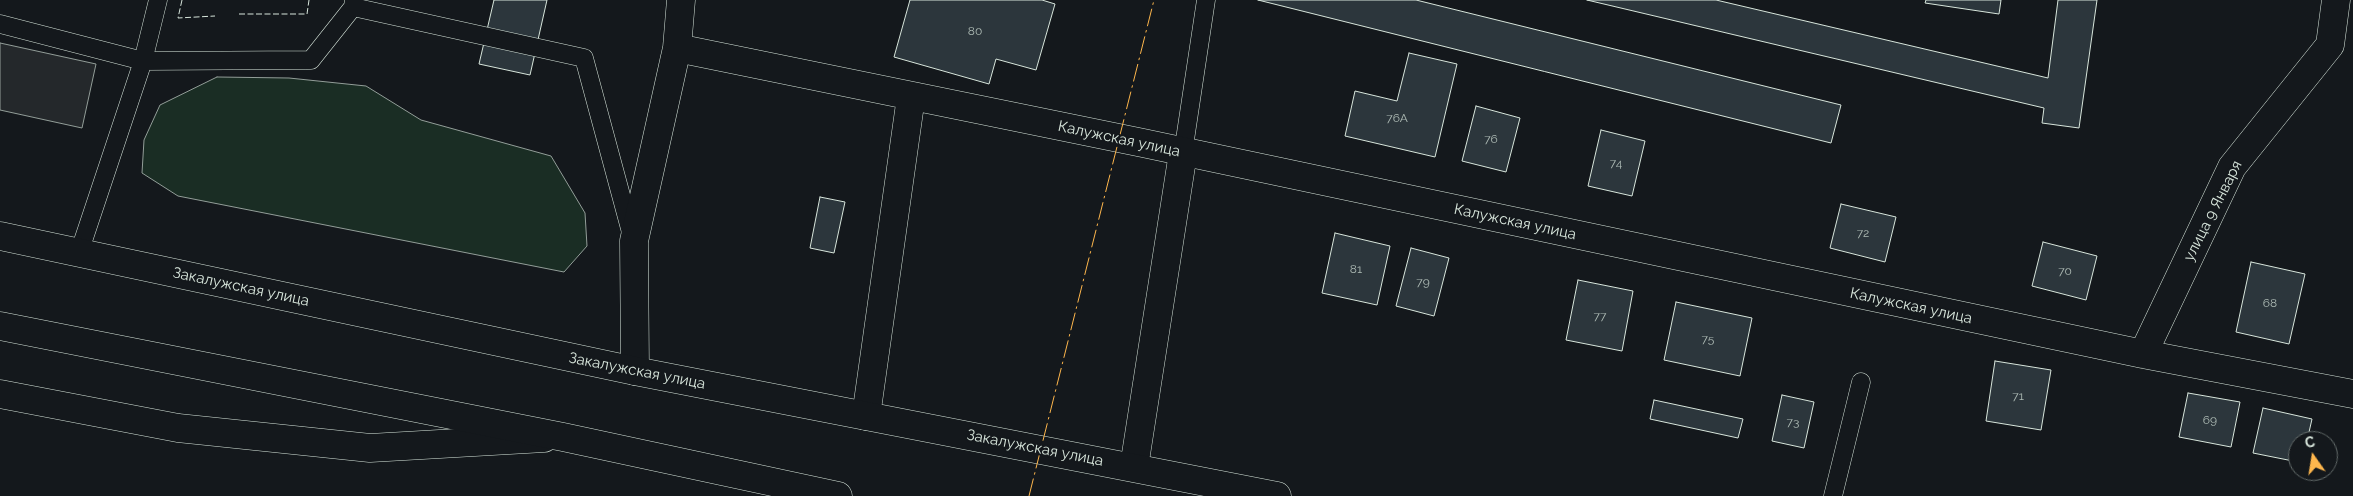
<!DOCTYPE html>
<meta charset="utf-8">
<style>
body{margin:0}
#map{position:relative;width:2353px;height:496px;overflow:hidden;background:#14181c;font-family:Raleway,sans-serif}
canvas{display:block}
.north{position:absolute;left:2288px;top:431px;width:50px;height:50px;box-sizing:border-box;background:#14181c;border:1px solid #626a69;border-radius:50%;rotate:347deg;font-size:14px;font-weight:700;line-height:20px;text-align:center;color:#d8e6dc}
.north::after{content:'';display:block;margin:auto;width:18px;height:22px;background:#ffb74d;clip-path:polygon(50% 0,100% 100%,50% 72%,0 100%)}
</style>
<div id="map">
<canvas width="2353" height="496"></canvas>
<div class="north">С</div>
</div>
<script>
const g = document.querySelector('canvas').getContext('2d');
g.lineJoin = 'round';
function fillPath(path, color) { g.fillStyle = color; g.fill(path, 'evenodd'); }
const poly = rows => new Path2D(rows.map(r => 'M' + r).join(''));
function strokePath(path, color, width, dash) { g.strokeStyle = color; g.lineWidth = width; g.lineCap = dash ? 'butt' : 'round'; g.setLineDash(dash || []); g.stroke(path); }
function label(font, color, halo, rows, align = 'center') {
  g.font = font + ' Raleway,sans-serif'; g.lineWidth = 4; g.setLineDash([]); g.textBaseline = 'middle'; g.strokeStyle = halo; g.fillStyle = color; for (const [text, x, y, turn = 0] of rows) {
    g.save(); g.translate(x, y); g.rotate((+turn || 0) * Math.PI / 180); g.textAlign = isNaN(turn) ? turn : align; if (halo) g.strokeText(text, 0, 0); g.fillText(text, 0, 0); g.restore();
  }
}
const green = poly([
 [217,77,289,78,366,86,421,120,551,156,585,213,587,246,564,272,178,196,142,173,144,140,160,105,217,77]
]);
const parking = poly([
 [0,43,96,64,82,128,0,110,0,43]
]);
const building = poly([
 [494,0,547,0,530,75,479,64,494,0],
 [910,0,1042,0,1055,4,1036,70,996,59,989,84,894,57,910,0],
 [1258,0,1416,0,1841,105,1831,143,1258,0],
 [1587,0,1716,0,2048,78,2058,0,2097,0,2079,128,2042,123,2044,108,1587,0],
 [1926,0,2001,0,1999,14,1925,3,1926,0],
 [1409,53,1457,64,1435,157,1345,136,1355,91,1397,101,1409,53],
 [1476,106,1520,118,1506,172,1462,161,1476,106],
 [1601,130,1645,141,1632,196,1588,186,1601,130],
 [820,197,845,202,834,253,810,248,820,197],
 [1841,204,1896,217,1885,262,1830,248,1841,204],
 [1335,233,1390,246,1377,305,1322,293,1335,233],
 [2043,242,2097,256,2086,300,2032,286,2043,242],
 [1411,248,1449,258,1434,316,1396,306,1411,248],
 [2251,262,2305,274,2289,344,2236,332,2251,262],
 [1578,280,1633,291,1622,351,1566,340,1578,280],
 [1676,302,1752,318,1740,376,1664,360,1676,302],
 [1995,361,2051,370,2041,430,1986,421,1995,361],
 [2188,393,2240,402,2231,447,2179,437,2188,393],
 [1782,395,1814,402,1804,448,1772,441,1782,395],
 [1654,400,1743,419,1738,438,1650,419,1654,400],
 [2263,408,2312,419,2307,441,2298,441,2298,462,2253,453,2263,408]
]);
const lane = poly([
 [353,7,584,58,632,236],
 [0,24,143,61,158,0],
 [1183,153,1206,0],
 [79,253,143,61,311,60,353,7,354,0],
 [1833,496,1861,382]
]);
const street = poly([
 [677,48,1143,143,2143,354,2353,394],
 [2143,354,2232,167,2330,45,2336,0],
 [635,371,634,241,677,48,681,0],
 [0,394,178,428,370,448,544,438],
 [866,416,911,97],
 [1134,467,1183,153]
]);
const highway = poly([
 [0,236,635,371,1277,496],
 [0,326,563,437,838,496]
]);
const fence = poly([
 [182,0,178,18,215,16],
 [239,14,307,14,309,0]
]);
const power = poly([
 [1029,496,1154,0]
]);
const numberNames = [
 ["80",975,31],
 ["76А",1397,118],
 ["76",1491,139],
 ["74",1616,163],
 ["72",1863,233],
 ["81",1356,269],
 ["70",2065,271],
 ["79",1423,282],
 ["68",2270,303],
 ["77",1600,316],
 ["75",1708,339],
 ["71",2018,396],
 ["69",2210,420],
 ["73",1793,422]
];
const streetNames = [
 ["Калужская улица",1119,139,12],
 ["улица 9 Января",2213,211,-63],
 ["Калужская улица",1515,222,12],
 ["Закалужская улица",241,287,12],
 ["Калужская улица",1911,306,12],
 ["Закалужская улица",637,371,11],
 ["Закалужская улица",1035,448,11]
];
fillPath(green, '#1a2d24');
strokePath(green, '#939e99', 1);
fillPath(parking, '#24282b');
strokePath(parking, '#939e99', 1);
fillPath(building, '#2c363c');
strokePath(building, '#d8e6dc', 1);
strokePath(lane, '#d8e6dc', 19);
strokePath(street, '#d8e6dc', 29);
strokePath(highway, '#d8e6dc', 29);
strokePath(lane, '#14181c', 18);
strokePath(street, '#14181c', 28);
strokePath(highway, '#14181c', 28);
strokePath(fence, '#d8e6dc', 1, [6, 2.5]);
strokePath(power, '#ffb74d', 1, [18, 4, 2.5, 4]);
label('12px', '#adbab4', null, numberNames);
label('15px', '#d8e6dc', '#14181c', streetNames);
</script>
